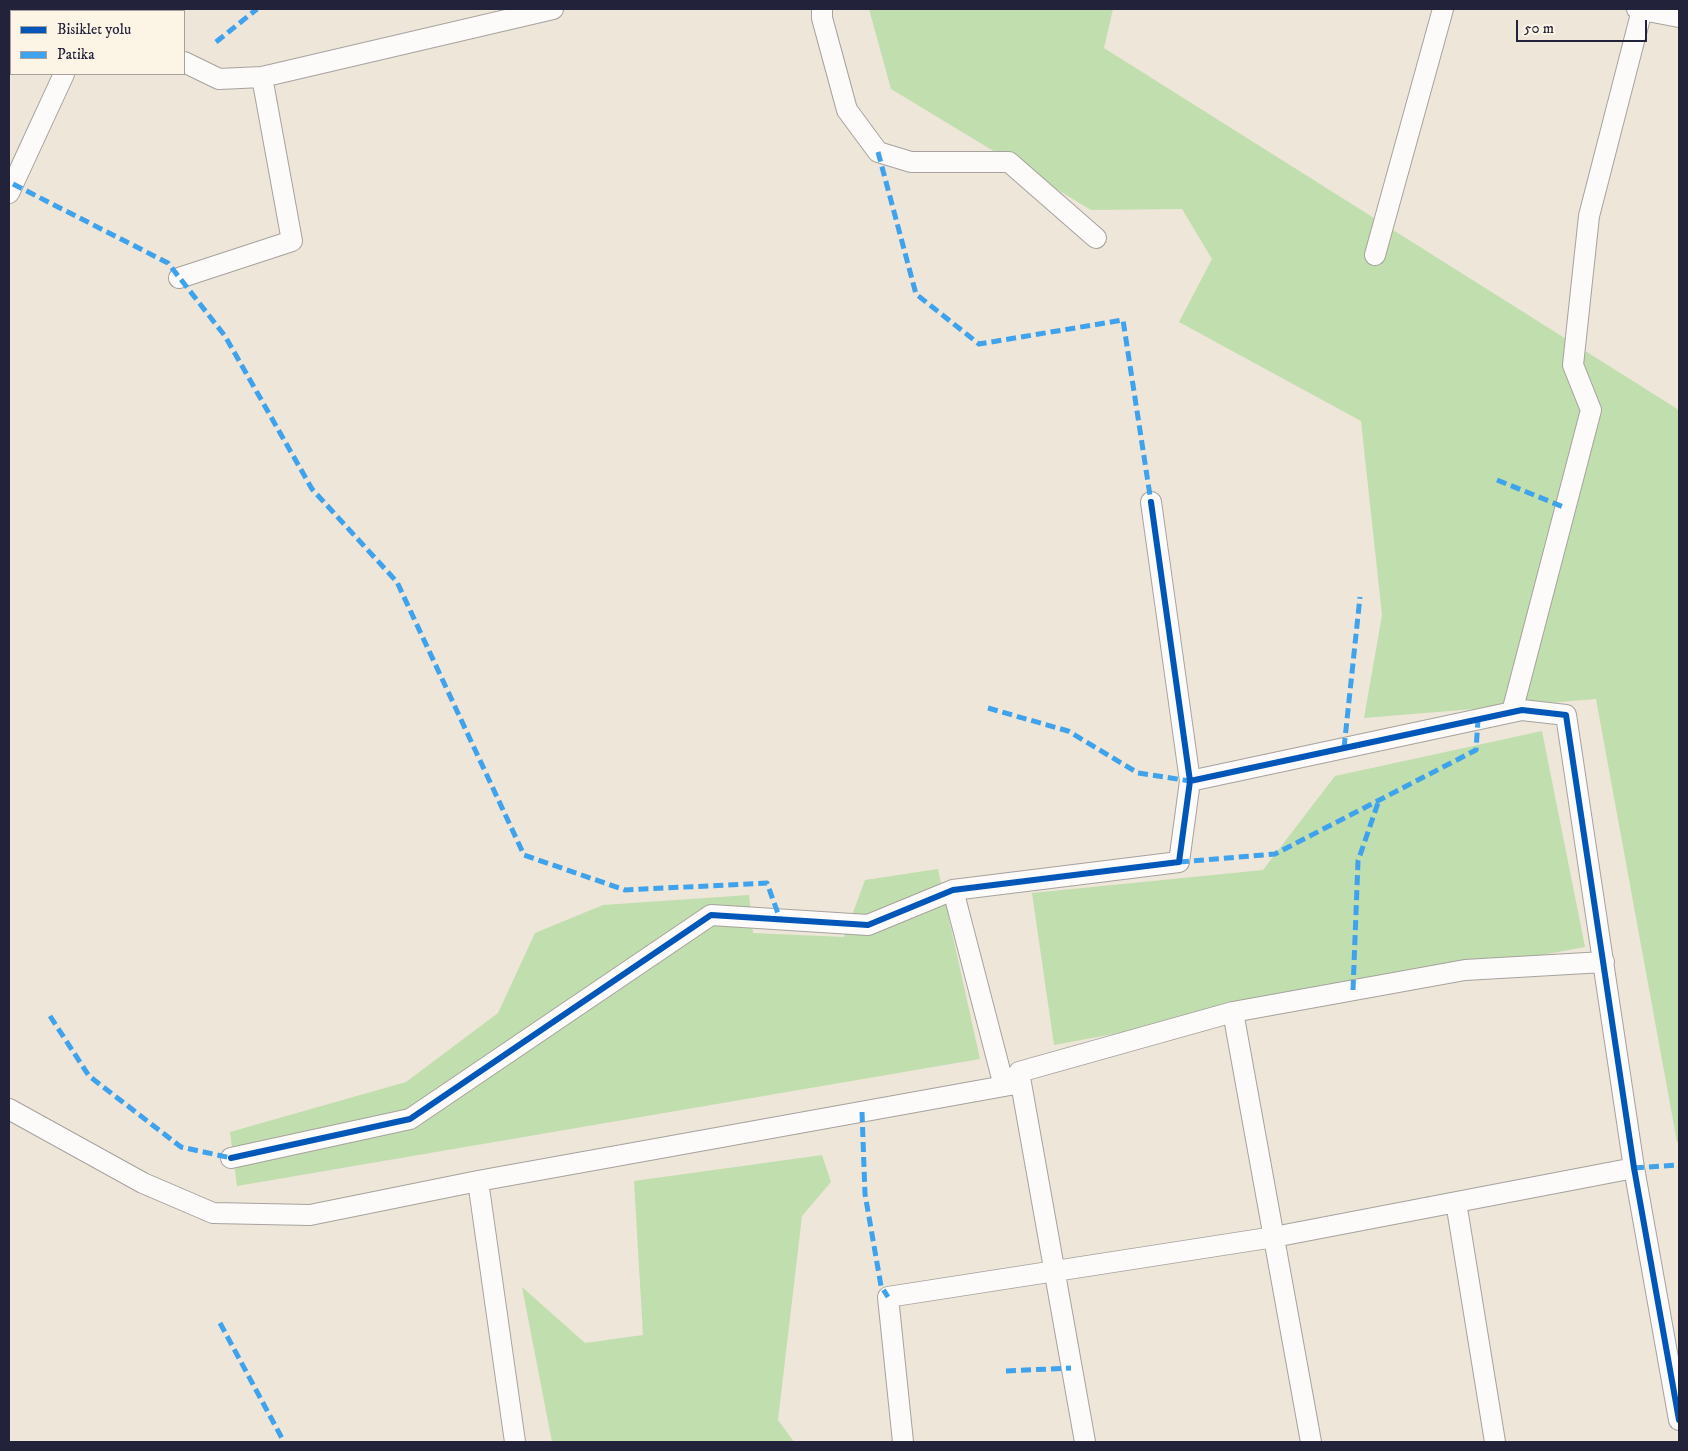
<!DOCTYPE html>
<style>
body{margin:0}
#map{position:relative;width:1688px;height:1451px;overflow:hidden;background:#eee6d9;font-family:"IM FELL DW Pica",serif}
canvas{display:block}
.frame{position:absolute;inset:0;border:10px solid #22223b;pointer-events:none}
.legend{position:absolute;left:10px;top:10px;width:175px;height:65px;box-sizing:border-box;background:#fcf5e5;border:1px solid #a5a1a1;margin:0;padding:6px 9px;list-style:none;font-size:15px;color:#22223b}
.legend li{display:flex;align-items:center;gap:10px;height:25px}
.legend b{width:25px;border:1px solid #a5a1a1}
.scale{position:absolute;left:1516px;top:20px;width:131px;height:22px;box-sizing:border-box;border:2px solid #22223b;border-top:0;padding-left:6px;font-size:15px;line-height:18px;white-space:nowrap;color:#22223b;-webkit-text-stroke:4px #fcf5e5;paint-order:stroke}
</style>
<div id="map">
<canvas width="1688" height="1451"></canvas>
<div class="frame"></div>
<ul class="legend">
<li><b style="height:6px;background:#0057b8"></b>Bisiklet yolu</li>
<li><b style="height:6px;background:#3ea2ec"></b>Patika</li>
</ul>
<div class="scale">50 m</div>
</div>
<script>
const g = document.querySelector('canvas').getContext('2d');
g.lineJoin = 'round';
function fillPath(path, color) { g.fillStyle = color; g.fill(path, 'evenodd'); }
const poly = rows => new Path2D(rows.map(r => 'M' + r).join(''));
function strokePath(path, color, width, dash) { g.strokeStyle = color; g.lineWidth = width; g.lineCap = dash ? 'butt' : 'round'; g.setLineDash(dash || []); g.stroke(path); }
const green = poly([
 [869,9,1113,9,1104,48,1679,410,1679,1142,1677,1142,1596,699,1364,718,1382,615,1361,421,1179,322,1212,259,1182,209,1091,210,891,89],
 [1542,731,1585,947,1054,1045,1032,893,1263,870,1335,776],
 [938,869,980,1059,237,1186,230,1132,406,1082,498,1013,535,933,603,905,749,895,753,933,844,937,865,880],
 [822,1155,831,1182,802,1216,778,1420,794,1442,552,1442,522,1287,585,1343,643,1335,634,1181]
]);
const minor = poly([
 [822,9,822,18,847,110,878,152,911,162,1009,162,1096,238],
 [1637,9,1679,17],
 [91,11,92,9],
 [184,62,219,79,262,77],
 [9,193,64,74],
 [1375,255,1443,9],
 [179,278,292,241,262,77,553,9],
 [1151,502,1190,781,1522,710,1566,715,1634,1168,1679,1420],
 [1512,712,1591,410,1573,365,1589,216,1642,10],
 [953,890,1004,1086],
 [1233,1012,1311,1442],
 [9,1109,143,1183,213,1213,310,1215,478,1181,1021,1083],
 [231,1158,410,1119,711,915,868,925,953,890,1179,862,1190,781],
 [478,1181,515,1442],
 [1456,1202,1495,1442],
 [903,1442,888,1297,1274,1237,1634,1168],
 [1085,1442,1019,1072,1233,1012,1465,970,1604,962]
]);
const quiet = poly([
 [216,42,257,9],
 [878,152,916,294,979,344,1123,320,1151,502],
 [13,184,168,263,225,336,312,489,397,582,524,855,625,890,767,883,780,919],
 [1497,480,1566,508],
 [988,708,1068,731,1138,773,1190,781],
 [1344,748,1360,597],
 [1179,862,1275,854,1476,750,1478,720],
 [1353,990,1358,861,1379,800],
 [50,1016,89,1076,181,1147,231,1158],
 [862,1112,865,1194,881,1286,888,1297],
 [1634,1168,1679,1165],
 [220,1323,284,1442],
 [1006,1371,1071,1368]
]);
const cycleway = poly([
 [1151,502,1190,781,1522,710,1566,715,1634,1168,1679,1420],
 [231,1158,410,1119,711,915,868,925,953,890,1179,862,1190,781]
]);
fillPath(green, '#c1deae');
strokePath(minor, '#a6a29e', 22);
strokePath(minor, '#fcfbf9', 20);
strokePath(quiet, '#3ea2ec', 5, [10, 5]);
strokePath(cycleway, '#0057b8', 6);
</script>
